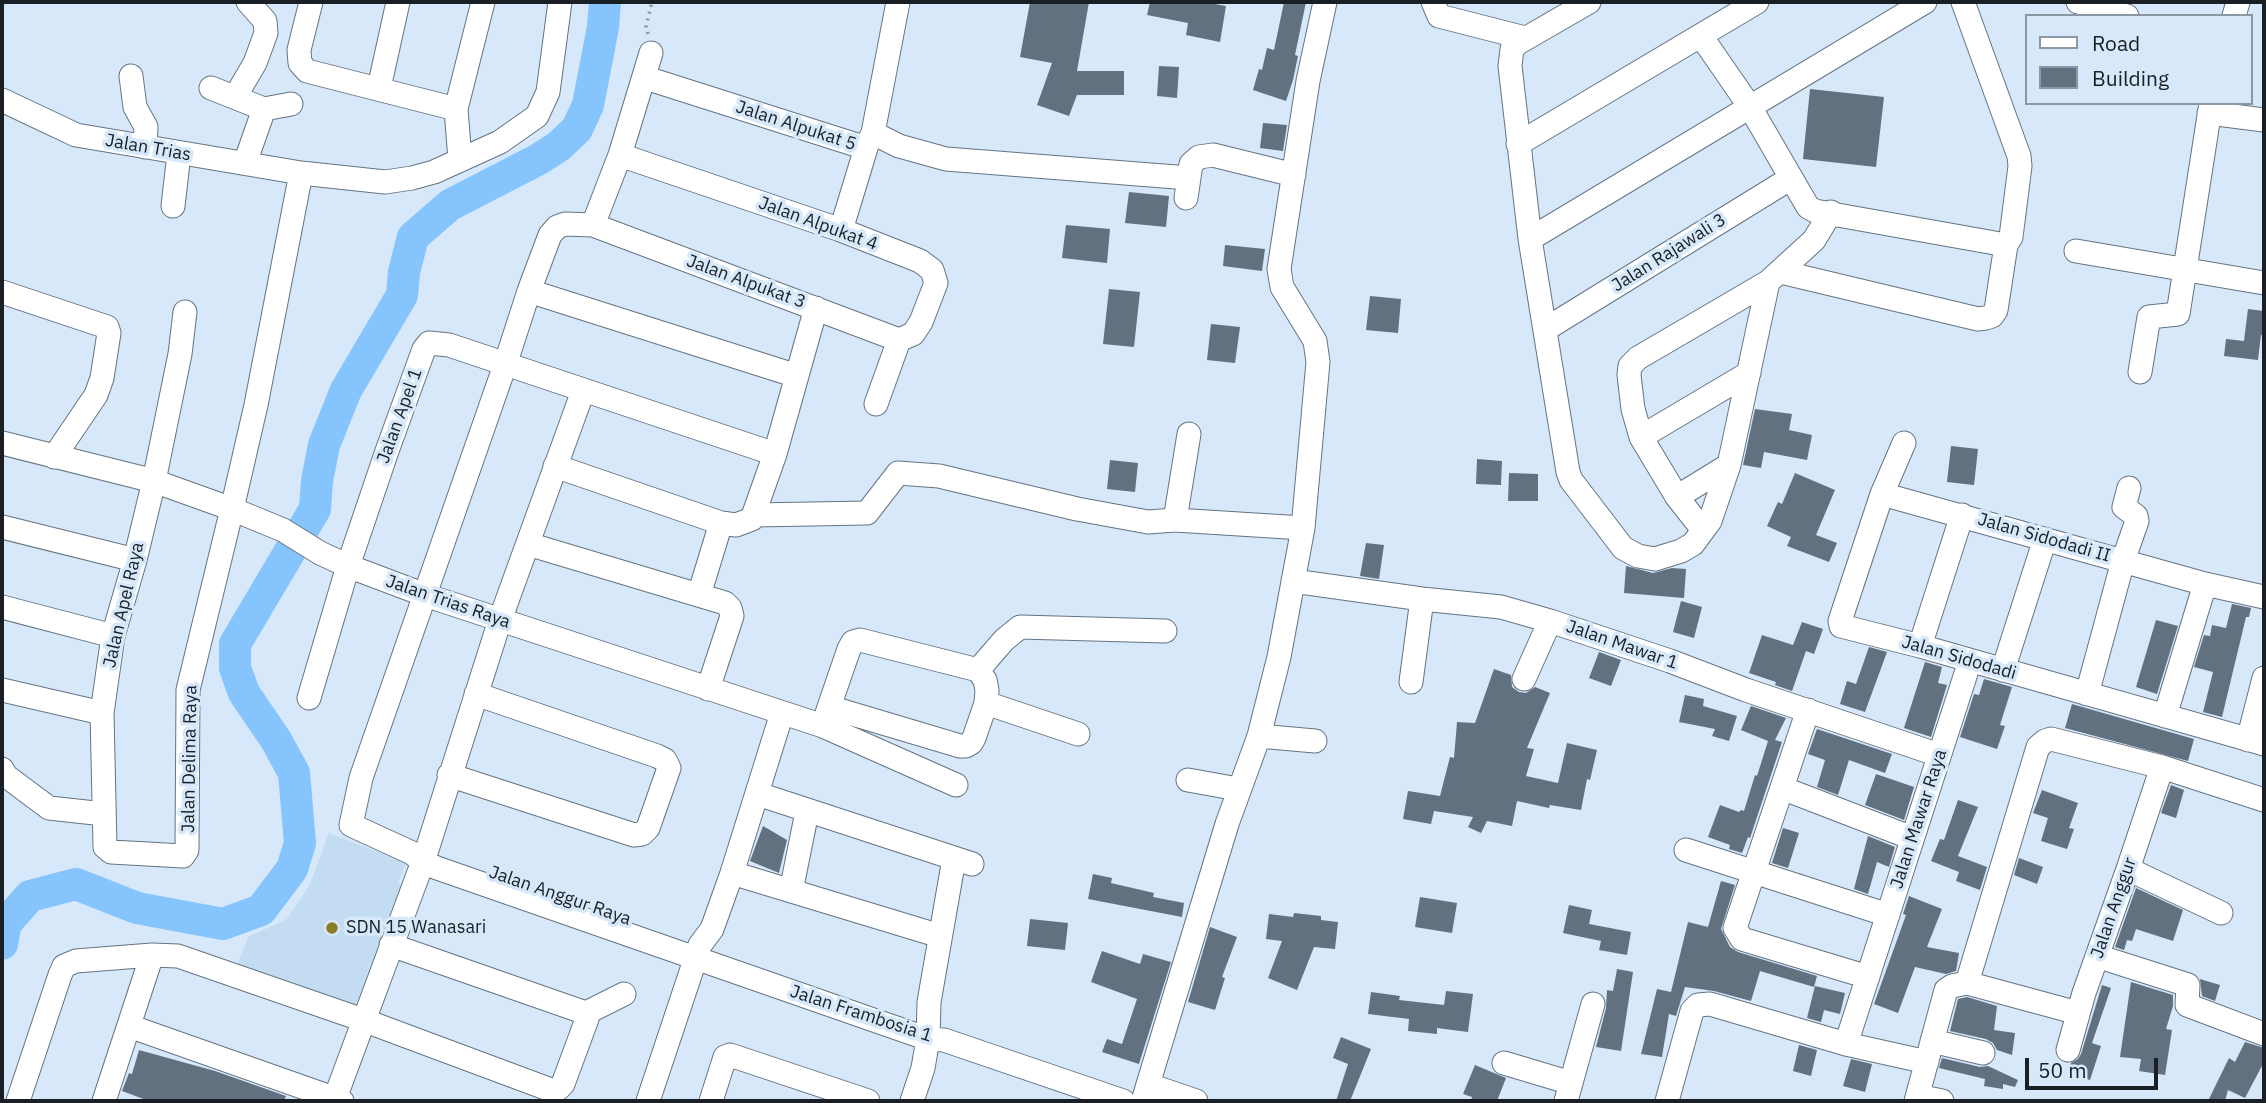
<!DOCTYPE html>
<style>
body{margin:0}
#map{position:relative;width:2266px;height:1103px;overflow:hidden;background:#d6e8f9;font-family:"IBM Plex Sans",sans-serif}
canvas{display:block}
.frame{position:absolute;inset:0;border:4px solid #191f25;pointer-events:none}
.legend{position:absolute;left:2025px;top:14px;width:228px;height:91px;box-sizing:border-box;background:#d6e8f9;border:2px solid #8a98a4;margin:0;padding:9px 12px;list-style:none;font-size:21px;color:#191f25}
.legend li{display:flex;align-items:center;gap:14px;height:35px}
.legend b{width:35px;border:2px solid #8a98a4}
.scale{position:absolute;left:2025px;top:1058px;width:133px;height:32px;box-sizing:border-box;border:4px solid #191f25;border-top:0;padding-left:9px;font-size:21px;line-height:24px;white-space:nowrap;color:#191f25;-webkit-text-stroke:5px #d6e8f9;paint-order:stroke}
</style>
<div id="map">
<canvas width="2266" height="1103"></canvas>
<div class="frame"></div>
<ul class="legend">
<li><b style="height:9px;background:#fff"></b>Road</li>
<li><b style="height:19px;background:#617180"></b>Building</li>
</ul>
<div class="scale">50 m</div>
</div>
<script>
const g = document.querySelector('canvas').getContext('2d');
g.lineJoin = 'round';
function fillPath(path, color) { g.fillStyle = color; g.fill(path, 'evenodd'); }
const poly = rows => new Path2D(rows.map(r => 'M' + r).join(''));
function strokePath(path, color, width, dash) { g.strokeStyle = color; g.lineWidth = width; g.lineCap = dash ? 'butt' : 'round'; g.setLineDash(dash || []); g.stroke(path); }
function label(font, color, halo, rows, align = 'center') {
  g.font = font + ' "IBM Plex Sans",sans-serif'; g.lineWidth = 7; g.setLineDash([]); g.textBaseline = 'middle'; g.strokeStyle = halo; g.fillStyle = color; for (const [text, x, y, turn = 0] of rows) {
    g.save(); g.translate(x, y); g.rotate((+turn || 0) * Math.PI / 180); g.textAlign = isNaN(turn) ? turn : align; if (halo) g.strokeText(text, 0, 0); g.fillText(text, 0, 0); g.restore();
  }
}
const built = poly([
 [329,833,406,863,398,884,413,888,363,1020,233,975,248,937,287,919,310,884]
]);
const river = poly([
 [2,944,6,923,30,896,76,884,137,908,223,924,261,910,292,869,300,843,294,773,276,740,244,693,235,668,235,644,315,509,317,481,324,445,346,390,402,295,404,272,413,237,450,205,539,159,559,146,577,129,588,105,603,27,605,2]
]);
const building = poly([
 [1030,2,1089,2,1077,71,1124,71,1124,95,1077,95,1069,116,1037,105,1052,63,1020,57],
 [1150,2,1203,2,1226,6,1220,42,1186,35,1188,23,1147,15],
 [1284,2,1306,2,1295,55,1298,56,1293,80,1286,101,1253,90,1259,69,1262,70,1267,48,1274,50],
 [1159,66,1179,67,1177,98,1157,96],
 [1810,89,1884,97,1876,167,1803,159],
 [1263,123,1287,125,1283,151,1260,148],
 [1129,192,1169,196,1166,227,1125,223],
 [1066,225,1110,229,1107,263,1062,258],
 [1225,245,1265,249,1262,271,1223,266],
 [1109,289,1140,292,1134,347,1103,344],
 [1370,296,1401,299,1398,333,1366,330],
 [2248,309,2264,311,2264,335,2261,335,2258,360,2224,356,2226,339,2244,341],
 [1211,324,1240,327,1235,363,1207,360],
 [1755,409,1792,414,1789,430,1812,435,1807,460,1764,452,1761,468,1743,465],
 [1951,446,1978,449,1974,485,1947,482],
 [1477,459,1502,461,1501,485,1476,484],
 [1110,460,1138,463,1135,492,1107,489],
 [1509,473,1538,474,1538,501,1508,501],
 [1795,473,1835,490,1816,535,1837,543,1829,562,1787,546,1791,537,1767,526,1778,502,1782,504],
 [1366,543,1384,545,1379,579,1360,576],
 [1626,566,1653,573,1672,568,1686,569,1684,598,1624,593],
 [1681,601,1702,607,1694,638,1673,632],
 [2232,604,2251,608,2249,617,2246,617,2222,717,2203,712,2213,672,2194,667,2204,635,2210,636,2212,625,2226,628],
 [2156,620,2178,626,2157,694,2136,687],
 [1802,622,1823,629,1814,654,1806,651,1792,691,1775,685,1776,682,1749,673,1762,635,1793,645],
 [1869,647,1887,652,1865,712,1840,704,1847,681,1856,684],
 [1599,652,1621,660,1611,686,1589,678],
 [1925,662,1942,667,1938,683,1947,685,1931,737,1904,728],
 [1494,669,1511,675,1512,687,1519,692,1526,693,1535,687,1550,693,1527,748,1534,749,1526,776,1558,783,1567,743,1597,750,1590,780,1587,779,1581,810,1550,805,1549,808,1517,801,1512,826,1487,821,1481,833,1468,827,1473,817,1434,811,1431,824,1403,819,1408,791,1440,796,1450,757,1454,758,1457,722,1475,723],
 [1984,679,2012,687,2000,725,2005,726,1997,749,1960,737,1974,694,1979,695],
 [1685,695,1704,699,1703,706,1737,716,1729,741,1712,736,1715,729,1679,722],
 [2072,704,2194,739,2188,761,2065,728],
 [1751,706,1786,718,1775,740,1782,742,1750,838,1748,837,1742,853,1729,849,1730,845,1708,837,1720,805,1739,812,1741,810,1744,811,1755,775,1757,776,1768,741,1741,730],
 [1817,729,1892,754,1885,773,1849,760,1838,795,1817,787,1825,760,1808,754],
 [1876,774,1914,787,1904,820,1865,805],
 [2171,785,2184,790,2176,818,2161,813],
 [2042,790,2078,803,2069,828,2074,829,2067,849,2041,841,2048,818,2033,813],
 [1958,800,1978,807,1958,856,1987,867,1980,890,1956,881,1959,872,1931,861,1940,839,1944,840],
 [763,826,787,840,779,873,750,861],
 [1783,828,1799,833,1788,868,1772,863],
 [1868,836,1895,847,1889,867,1877,862,1868,894,1854,889],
 [2019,858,2043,867,2037,884,2014,875],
 [1093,874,1112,878,1111,883,1154,893,1153,897,1184,903,1182,917,1088,899],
 [1721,881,1735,885,1721,929,1730,947,1738,952,1817,976,1814,987,1760,971,1751,1001,1714,991,1685,987,1676,1016,1669,1014,1662,1057,1641,1054,1657,989,1671,992,1688,922,1708,927],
 [2136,888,2183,910,2173,941,2136,929,2132,941,2127,940,2124,950,2115,947],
 [1909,896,1942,909,1927,947,1959,953,1956,971,1946,974,1915,967,1898,1013,1874,1004,1906,915,1903,914],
 [1420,897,1457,903,1452,933,1415,927],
 [1569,905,1592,910,1589,924,1631,932,1627,955,1599,950,1601,941,1563,933],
 [1294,913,1321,916,1321,920,1338,922,1335,949,1314,947,1297,990,1268,978,1282,941,1266,939,1269,914,1293,917],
 [1030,919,1068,923,1065,950,1027,946],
 [1210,927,1237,937,1222,977,1225,978,1215,1010,1188,1002],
 [1102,951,1140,964,1143,954,1171,962,1139,1064,1102,1052,1107,1039,1122,1044,1137,999,1091,982],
 [1617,969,1633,972,1621,1051,1596,1047,1606,1008,1607,990,1613,991],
 [2200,979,2220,985,2215,1001,2202,996],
 [2131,982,2173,995,2173,1006,2166,1029,2172,1030,2165,1075,2139,1071,2141,1059,2120,1057],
 [2102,985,2111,988,2092,1043,2101,1046,2090,1080,2068,1073,2071,1063,2078,1059,2081,1054],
 [1815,986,1845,993,1840,1014,1824,1010,1821,1022,1807,1018],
 [1446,991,1473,994,1468,1032,1437,1028,1437,1034,1408,1031,1409,1019,1368,1014,1371,992,1400,996,1399,1000,1444,1005],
 [1967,997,1997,1006,1994,1030,2015,1033,2012,1055,1997,1050,1993,1043,1986,1039,1950,1031,1958,999],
 [1341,1037,1371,1049,1350,1101,1336,1101,1348,1064,1333,1058],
 [2245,1042,2264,1048,2264,1062,2245,1098,2228,1090,2225,1101,2208,1101,2229,1058,2235,1062],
 [1799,1045,1817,1050,1811,1076,1793,1071],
 [139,1050,215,1071,286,1096,284,1101,149,1101,122,1091,129,1073,132,1074],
 [1942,1058,1980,1067,1988,1066,2018,1080,2015,1087,2003,1084,2003,1089,1984,1086,1985,1079,1939,1068],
 [1851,1059,1872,1064,1865,1092,1843,1086],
 [1475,1065,1506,1078,1497,1101,1471,1101,1472,1097,1463,1094]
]);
const path = poly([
 [648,34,646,27,652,2]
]);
const minor = poly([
 [311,2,299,50,300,63,307,71,456,109,460,160],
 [1433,2,1439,16,1525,38],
 [1589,2,1518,43,1512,49,1510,66,1530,239,1568,472,1571,480,1623,548,1638,556,1655,559,1681,551,1693,544,1710,521,1729,465,1768,282],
 [2078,2,2127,16],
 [2234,16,2238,2],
 [1701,36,1750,107,1808,207,1815,211,2006,245,2011,237,2020,166,2019,156,1963,2],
 [131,76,135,107,146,127,145,147],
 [646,78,866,148,841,230],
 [211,88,264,109,291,104],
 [379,88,398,2],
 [235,97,255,63,266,33,265,21,248,2],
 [2,100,76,135,301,173,385,182,412,178,434,172,500,142,537,116,548,92,560,2],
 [456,109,483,2],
 [2209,113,2264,120],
 [873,133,899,146,946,159,1189,178],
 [1518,144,1757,2],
 [867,145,873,133,898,2],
 [620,155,841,230,920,261,932,270,936,283,921,322,913,334,899,340],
 [245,163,264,109],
 [301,173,256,405,232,509,283,530,320,553,348,566,425,595,823,726,956,785],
 [1186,198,1191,164,1199,157,1213,155,1294,175],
 [173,206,179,154],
 [593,225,620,155,651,53],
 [1530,239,1925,2],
 [2076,251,2264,283],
 [1781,272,1978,319,1986,318,1992,316,1996,310,2006,245],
 [529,291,797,376],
 [2,292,107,327,109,333,102,378,96,395,54,457],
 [1546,329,1791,178],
 [899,340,593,225,565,224,557,227,550,235,529,291,505,365,361,778,351,825,412,853,423,862,437,868,928,1039,944,1040,1123,1101],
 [2140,372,2149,317,2178,314,2211,103],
 [876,404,899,340],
 [1641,437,1749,373],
 [2,443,154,481,232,509,188,690,187,850,183,856,111,852,105,847,102,713,113,636,135,560,154,481,180,354,185,312],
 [1904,443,1882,494,1840,621,1841,626,1920,646,2264,744],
 [555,466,721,523,736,525,752,519,775,454,816,308],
 [1882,494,2205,584,2264,597],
 [1677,497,1729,465],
 [754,515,867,513,898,473,939,476,1077,509,1148,522,1175,520,1303,528],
 [1175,520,1189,434],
 [2,527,135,560],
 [1703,530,1677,497,1641,437,1633,409,1629,375,1630,366,1638,358,1768,282,1814,240,1831,212],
 [528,544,725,603,730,608,732,616,708,689],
 [1293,581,1422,599,1501,607,1550,621,1670,661,1746,690,1939,755],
 [699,595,721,523],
 [2,607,113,636],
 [1920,646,1962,515],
 [978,670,1004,640,1020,627,1165,631],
 [2003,670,2045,539],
 [1524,679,1550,621],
 [1411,682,1422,599],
 [2,690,102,713],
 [2087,694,2123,561,2137,521,2136,516,2124,507,2129,488],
 [309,698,348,566,387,451,424,349,429,343,449,345,775,454],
 [986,703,1078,734],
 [1808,710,1735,928,1742,939,1868,977],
 [2165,716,2205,584],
 [823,726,829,707,849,649,853,642,860,640,978,670,985,680,987,690,986,703,974,738,971,743,966,746,960,746,829,707],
 [1259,736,1315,741],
 [2248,740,2264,678],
 [2,769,6,776,49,808,104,814],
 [449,775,634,835,642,834,648,828,669,768,665,760,657,756,476,694],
 [1188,780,1238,789],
 [1782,788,1912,838],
 [758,794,972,864],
 [1686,850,1888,915],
 [2128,869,2221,913],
 [732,873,940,936],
 [791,891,807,812],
 [391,945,586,1013],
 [2097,956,2188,985,2187,1005,2264,1034],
 [1967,983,2078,1013],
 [586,1013,624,994],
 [129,1026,342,1101],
 [1932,1041,1983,1053],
 [1846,1044,1970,661],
 [2068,1050,2084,993,2128,869,2162,767],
 [1504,1063,1571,1083],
 [1149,1085,1196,1101],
 [1918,1096,1942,1101],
 [18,1101,60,975,64,966,76,961,152,955,178,956,363,1020,551,1090,558,1089,563,1084,587,1019,586,1013],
 [104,1101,152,955],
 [334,1101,425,856,500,620,583,391],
 [648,1101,700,945,712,929,732,873,782,713],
 [711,1101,725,1057,730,1055,868,1101],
 [912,1101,923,1068,928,1039,929,1002,954,859],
 [1143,1101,1227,824,1259,736,1279,657,1303,528,1318,362,1315,341,1282,287,1279,269,1308,81,1325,2],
 [1566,1101,1593,1004],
 [1667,1101,1692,1011,1698,1005,1710,1004,1846,1044,1927,1062],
 [1916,1101,1946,990,1952,986,1967,983,2038,747,2045,741,2051,739,2162,767,2264,800]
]);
const markers = [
 [332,928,7,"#8a7e25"]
];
const streetNames = [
 ["Jalan Alpukat 5",796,126,18],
 ["Jalan Trias",148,148,10],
 ["Jalan Alpukat 4",818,224,20],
 ["Jalan Rajawali 3",1669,253,-32],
 ["Jalan Alpukat 3",746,282,20],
 ["Jalan Apel 1",400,416,-70],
 ["Jalan Sidodadi II",2044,538,16],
 ["Jalan Trias Raya",448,602,19],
 ["Jalan Apel Raya",124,605,-77],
 ["Jalan Mawar 1",1622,645,19],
 ["Jalan Sidodadi",1959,658,16],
 ["Jalan Delima Raya",190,759,-89],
 ["Jalan Mawar Raya",1919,819,-72],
 ["Jalan Anggur Raya",560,896,19],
 ["Jalan Anggur",2114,908,-71],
 ["Jalan Frambosia 1",861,1014,18]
];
const poiNames = [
 ["SDN 15 Wanasari",346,928]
];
fillPath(built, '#c4dcf2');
strokePath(river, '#85c4fc', 32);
fillPath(building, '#617180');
strokePath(minor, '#647482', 25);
strokePath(path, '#8a98a4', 3.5, [2, 5]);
strokePath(minor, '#fff', 23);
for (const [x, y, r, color] of markers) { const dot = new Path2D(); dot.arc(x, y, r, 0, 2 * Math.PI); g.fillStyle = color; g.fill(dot); strokePath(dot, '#d6e8f9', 2.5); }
label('18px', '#191f25', '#d6e8f9', streetNames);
label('18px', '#191f25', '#d6e8f9', poiNames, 'left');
</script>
